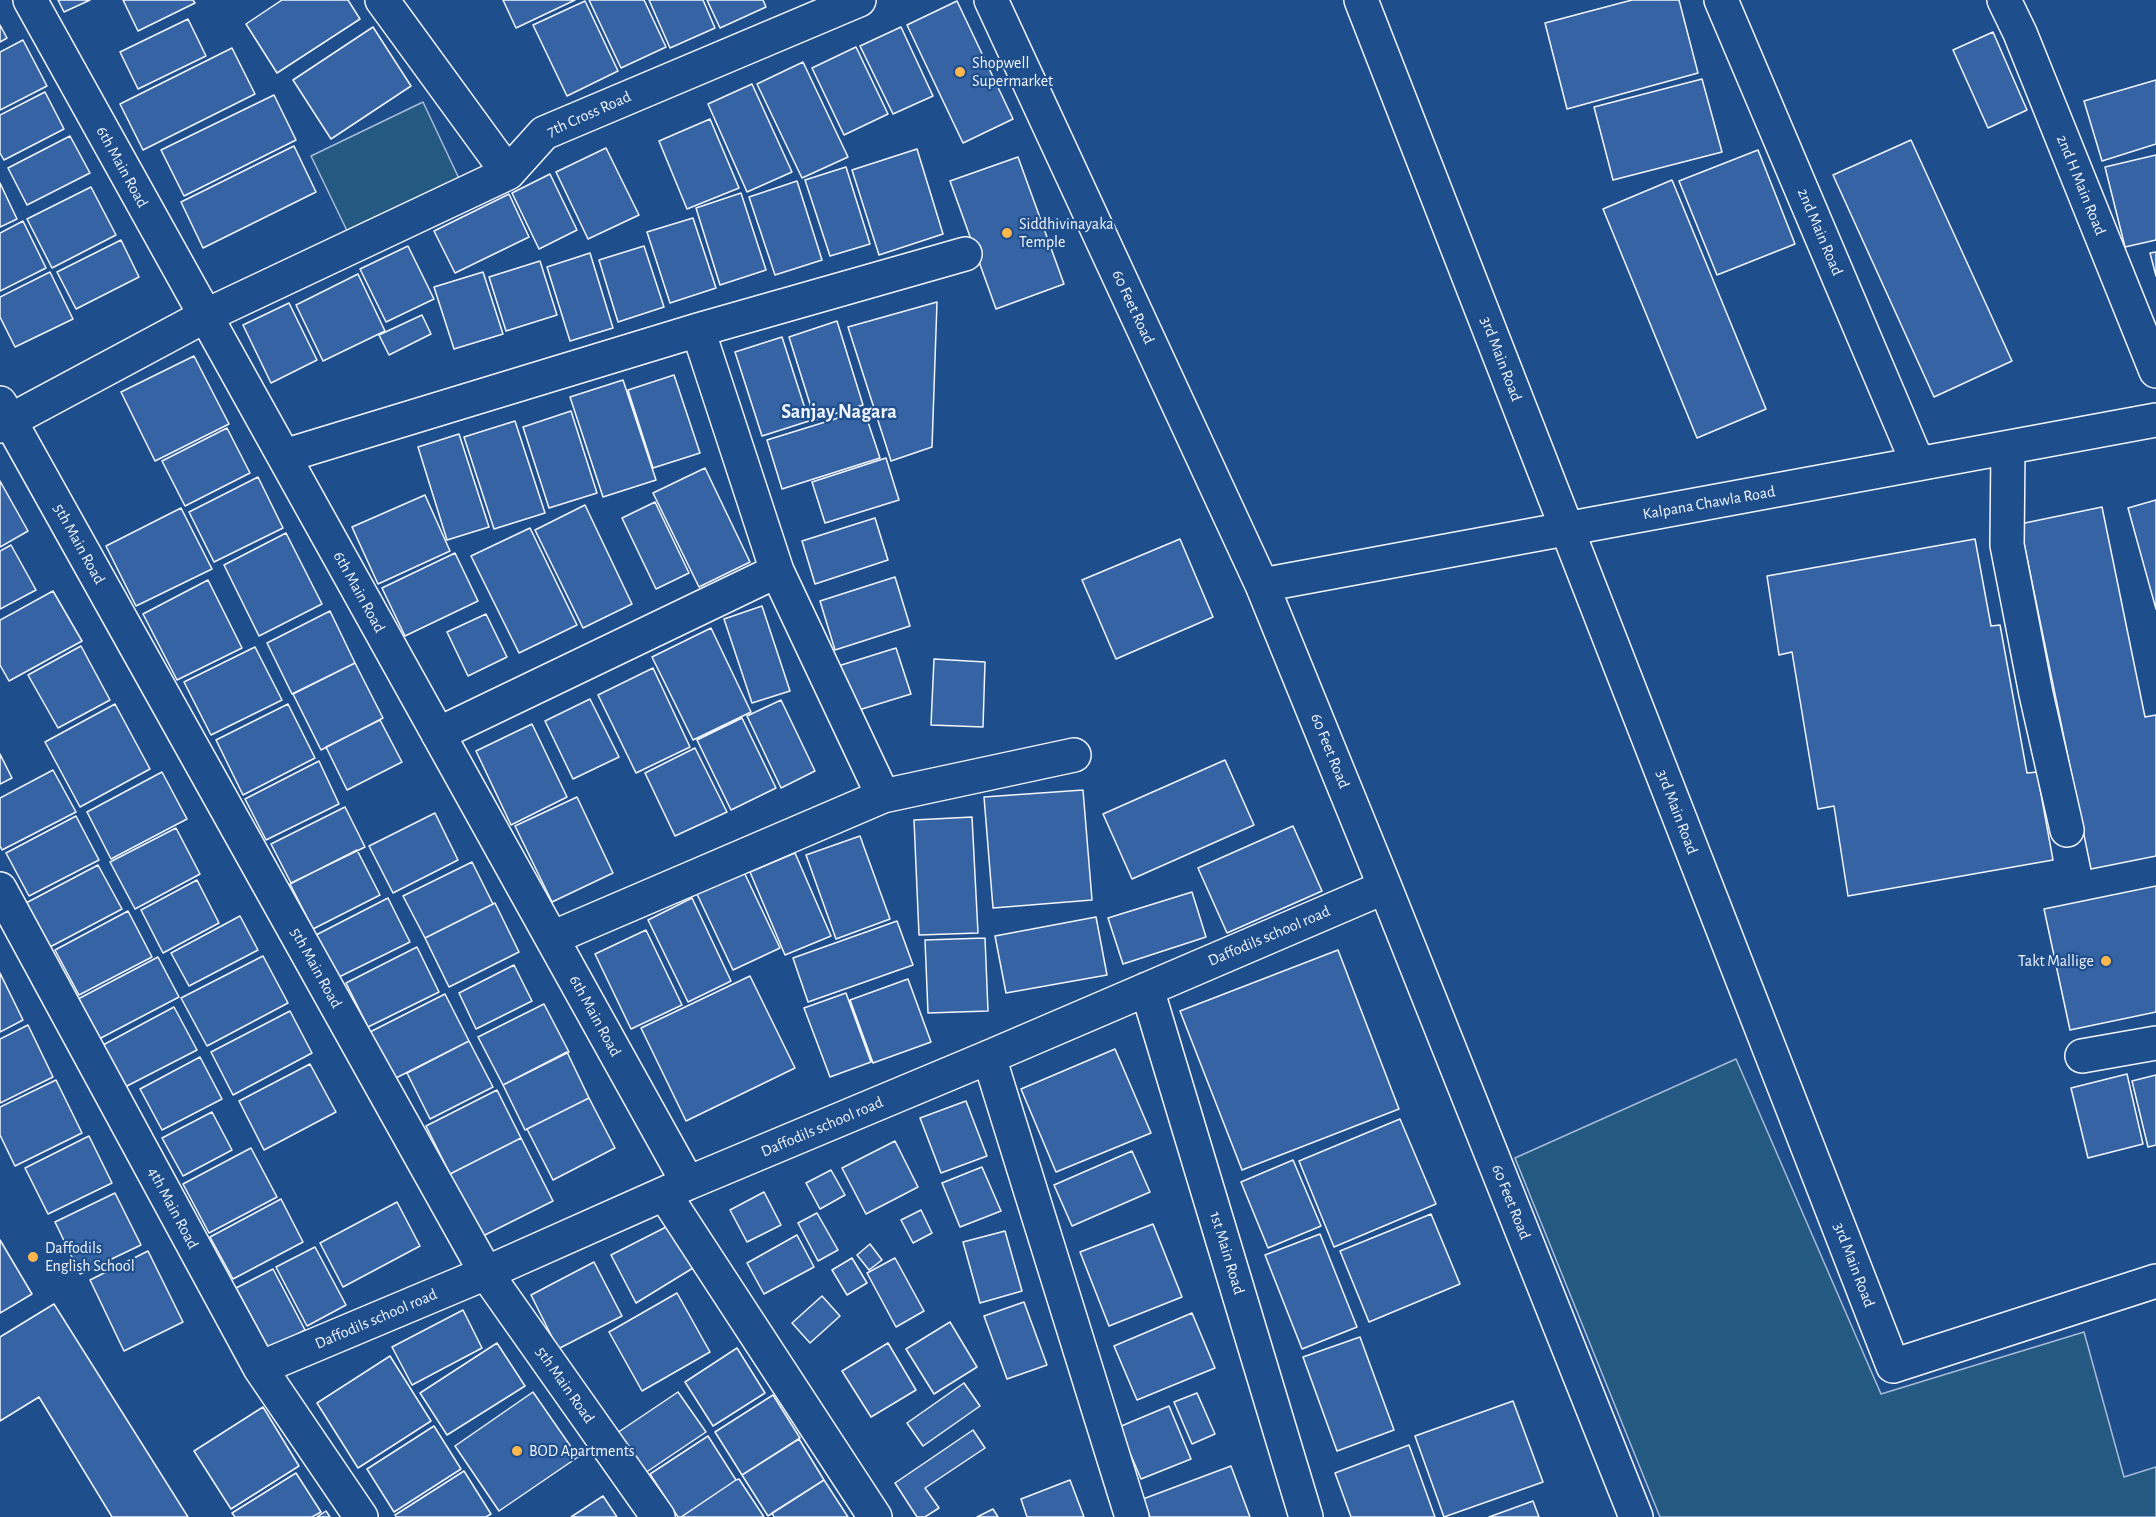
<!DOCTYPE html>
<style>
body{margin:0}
canvas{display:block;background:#1f4e8c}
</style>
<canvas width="2156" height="1517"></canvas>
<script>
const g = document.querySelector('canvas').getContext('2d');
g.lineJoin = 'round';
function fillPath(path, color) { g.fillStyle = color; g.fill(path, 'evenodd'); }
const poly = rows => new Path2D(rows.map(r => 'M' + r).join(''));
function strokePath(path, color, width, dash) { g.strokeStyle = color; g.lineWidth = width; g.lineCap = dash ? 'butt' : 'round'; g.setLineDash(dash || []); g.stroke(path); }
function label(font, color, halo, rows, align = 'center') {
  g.font = font + ' "Alegreya Sans",sans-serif'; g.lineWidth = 4.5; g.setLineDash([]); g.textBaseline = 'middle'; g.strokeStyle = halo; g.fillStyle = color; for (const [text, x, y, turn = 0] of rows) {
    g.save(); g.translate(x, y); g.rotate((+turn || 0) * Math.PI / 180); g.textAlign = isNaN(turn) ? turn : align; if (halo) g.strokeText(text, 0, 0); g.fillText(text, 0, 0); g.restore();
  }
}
const green = poly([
 [423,102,463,187,352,241,311,156,423,102],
 [1736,1059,1881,1394,2084,1332,2124,1477,2156,1467,2156,1517,1660,1517,1515,1158,1736,1059]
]);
const building = poly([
 [58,0,90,0,64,12,58,0],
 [123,0,193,0,195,3,138,31,123,0],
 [282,0,348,0,360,19,277,73,246,24,282,0],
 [503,0,575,0,516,28,503,0],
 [589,0,644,0,666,47,621,68,589,0],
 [649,0,703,0,715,28,670,48,649,0],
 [707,0,763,0,766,7,720,28,707,0],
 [1632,0,1679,0,1698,73,1567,109,1545,23,1632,0],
 [585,1,618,71,567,96,533,25,585,1],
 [957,1,1013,119,963,143,907,25,957,1],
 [188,19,206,56,138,89,120,52,188,19],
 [0,25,7,38,0,42,0,25],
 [373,27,411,86,331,139,293,80,373,27],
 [901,27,933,96,893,114,860,46,901,27],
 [1993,32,2027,110,1988,128,1953,50,1993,32],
 [23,40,47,86,0,110,0,52,23,40],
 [856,47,888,114,844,135,812,68,856,47],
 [232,48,255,94,143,150,120,104,232,48],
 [803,62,848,157,802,178,757,84,803,62],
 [1702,79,1722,152,1613,180,1594,107,1702,79],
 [2156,80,2156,144,2102,161,2084,101,2156,80],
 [752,84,792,172,747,192,708,104,752,84],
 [45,92,64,129,4,160,0,153,0,115,45,92],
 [274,95,296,140,184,196,161,150,274,95],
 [710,119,739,188,687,209,659,141,710,119],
 [70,136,90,173,27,205,8,168,70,136],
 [1911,140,2012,361,1934,397,1833,175,1911,140],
 [294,146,316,192,203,248,181,202,294,146],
 [606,148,639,215,588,239,556,172,606,148],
 [917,149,943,234,879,255,852,170,917,149],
 [1758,150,1795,244,1717,275,1679,181,1758,150],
 [2156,155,2156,240,2125,247,2105,167,2156,155],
 [1018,157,1064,284,996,309,950,181,1018,157],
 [846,167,870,244,830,256,805,180,846,167],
 [550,174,577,230,539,249,512,193,550,174],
 [1672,180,1766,409,1697,438,1603,209,1672,180],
 [797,181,822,260,775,275,749,197,797,181],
 [0,183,17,219,0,227,0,183],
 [91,187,116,235,52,268,27,219,91,187],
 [741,193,766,270,720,285,696,208,741,193],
 [509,194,529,237,455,273,434,231,509,194],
 [693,218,716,288,670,303,647,232,693,218],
 [23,221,46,268,0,291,0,233,23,221],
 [121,240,139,277,76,309,57,272,121,240],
 [408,246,434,299,386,322,360,269,408,246],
 [644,246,664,307,618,322,599,260,644,246],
 [2156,252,2156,276,2150,253,2156,252],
 [590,253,613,328,570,341,547,267,590,253],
 [540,261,557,315,506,331,489,277,540,261],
 [50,272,73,319,15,347,0,317,0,297,50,272],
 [483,272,503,334,454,349,434,287,483,272],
 [358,274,385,331,323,361,296,305,358,274],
 [937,302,932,447,891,461,848,327,937,302],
 [289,303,317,360,271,383,243,325,289,303],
 [422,315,431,334,389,355,379,335,422,315],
 [837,321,863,405,815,420,789,337,837,321],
 [782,337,809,421,762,436,735,352,782,337],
 [194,356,229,424,155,461,121,392,194,356],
 [674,375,700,453,653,468,628,390,674,375],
 [623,380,656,480,603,497,570,397,623,380],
 [864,410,880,458,782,489,767,440,864,410],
 [571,411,597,493,549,508,523,427,571,411],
 [515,421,545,513,494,529,464,437,515,421],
 [227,428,250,473,185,506,162,461,227,428],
 [459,434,489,527,447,540,418,447,459,434],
 [886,458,899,500,825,523,812,482,886,458],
 [705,468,750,562,699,587,653,493,705,468],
 [258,477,283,528,214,562,189,512,258,477],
 [0,481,28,531,0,547,0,481],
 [425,495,450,551,378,584,352,527,425,495],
 [2156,500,2156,609,2128,508,2156,500],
 [655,502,689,573,656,589,622,518,655,502],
 [585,505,632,604,583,628,535,530,585,505],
 [2102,507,2145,717,2156,715,2156,856,2091,869,2020,524,2102,507],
 [181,508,212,569,136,606,106,546,181,508],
 [875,518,888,560,815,584,802,541,875,518],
 [530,528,577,625,519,653,471,556,530,528],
 [286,533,322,604,259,636,224,565,286,533],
 [1180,539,1213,617,1116,659,1082,580,1180,539],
 [1975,539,1991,626,2000,625,2027,773,2037,772,2053,860,1848,896,1834,806,1818,809,1792,652,1779,655,1767,576,1975,539],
 [11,545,36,590,0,609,0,551,11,545],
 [455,553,478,601,405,636,382,588,455,553],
 [895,577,910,626,835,650,820,601,895,577],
 [208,580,242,648,177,680,143,614,208,580],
 [53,591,82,641,9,681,0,665,0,620,53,591],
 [762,606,790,691,752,703,724,619,762,606],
 [330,611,355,663,292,694,267,643,330,611],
 [486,614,507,657,468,676,447,632,486,614],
 [711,628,751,712,693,740,652,657,711,628],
 [81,646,110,700,58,728,28,675,81,646],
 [255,647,282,700,211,735,184,682,255,647],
 [896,648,911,694,849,713,835,667,896,648],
 [934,659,985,662,983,727,931,725,934,659],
 [355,663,383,718,321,750,293,694,355,663],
 [653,668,690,747,636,773,598,695,653,668],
 [590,699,619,757,573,779,545,721,590,699],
 [781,700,815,771,781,788,747,716,781,700],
 [115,704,150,769,80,807,45,742,115,704],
 [288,704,315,758,243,795,216,740,288,704],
 [742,718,776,788,731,810,697,740,742,718],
 [380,720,402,762,347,790,326,747,380,720],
 [532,724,567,797,511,825,476,751,532,724],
 [695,748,727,812,675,836,645,773,695,748],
 [0,754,12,778,0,784,0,754],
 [1225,760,1254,825,1132,879,1103,814,1225,760],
 [319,761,339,804,266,840,245,799,319,761],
 [53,770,76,812,2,850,0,846,0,798,53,770],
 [162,772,187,819,111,859,87,812,162,772],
 [1083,790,1092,900,993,908,984,797,1083,790],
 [577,797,613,873,552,902,515,826,577,797],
 [345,807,365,847,291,883,271,844,345,807],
 [435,813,458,860,393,893,369,846,435,813],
 [76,816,99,860,29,896,6,853,76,816],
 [972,817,978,933,919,935,914,820,972,817],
 [1293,826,1322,891,1227,933,1198,868,1293,826],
 [176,828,200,874,135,909,110,862,176,828],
 [860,836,890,919,836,939,806,855,860,836],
 [357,850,380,895,313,929,290,884,357,850],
 [795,853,831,936,785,955,750,872,795,853],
 [472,862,493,904,425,938,403,896,472,862],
 [98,865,122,909,50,947,26,903,98,865],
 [743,870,780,948,733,970,696,892,743,870],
 [197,880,219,923,163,953,141,910,197,880],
 [2156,886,2156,1012,2070,1030,2044,909,2156,886],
 [1192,892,1206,937,1123,964,1108,918,1192,892],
 [388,898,410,942,337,978,316,935,388,898],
 [692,898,731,981,688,1002,648,920,692,898],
 [495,903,519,952,449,987,425,938,495,903],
 [128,911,152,957,79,995,55,950,128,911],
 [240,916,258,950,189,986,171,953,240,916],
 [1096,917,1107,975,1006,993,995,936,1096,917],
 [897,921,913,965,808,1002,793,958,897,921],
 [646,930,682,1005,631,1029,595,954,646,930],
 [985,938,988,1011,928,1013,925,940,985,938],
 [417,947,439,992,368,1027,346,983,417,947],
 [1338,950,1399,1109,1242,1170,1180,1011,1338,950],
 [263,956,288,1003,207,1046,181,998,263,956],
 [158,957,179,997,99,1039,78,999,158,957],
 [514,965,532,1001,476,1029,459,993,514,965],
 [0,973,23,1020,0,1032,0,973],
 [750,976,795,1068,686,1121,641,1028,750,976],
 [908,979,931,1042,873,1063,850,1000,908,979],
 [846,993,871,1062,830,1077,804,1008,846,993],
 [445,994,469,1041,394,1079,370,1032,445,994],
 [544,1004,569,1052,503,1085,478,1037,544,1004],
 [174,1007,197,1050,125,1087,103,1045,174,1007],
 [290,1011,312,1053,233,1095,211,1052,290,1011],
 [28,1025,53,1077,0,1103,0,1039,28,1025],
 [469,1041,493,1087,430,1119,407,1073,469,1041],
 [1115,1049,1151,1133,1056,1172,1021,1089,1115,1049],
 [567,1052,589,1098,525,1130,503,1085,567,1052],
 [200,1057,222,1099,162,1130,140,1089,200,1057],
 [310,1064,336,1112,264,1150,239,1101,310,1064],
 [2127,1074,2143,1144,2088,1158,2071,1088,2127,1074],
 [2156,1075,2156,1145,2148,1147,2132,1081,2156,1075],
 [56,1080,82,1133,15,1166,0,1135,0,1107,56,1080],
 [497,1090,521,1138,450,1174,426,1126,497,1090],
 [589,1098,615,1148,553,1180,527,1129,589,1098],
 [966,1101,987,1156,941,1173,920,1118,966,1101],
 [212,1112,232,1150,183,1176,162,1138,212,1112],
 [1400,1119,1436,1204,1334,1247,1299,1161,1400,1119],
 [89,1136,112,1183,48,1214,25,1168,89,1136],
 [521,1138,553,1201,481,1237,450,1174,521,1138],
 [895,1141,918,1187,866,1214,842,1168,895,1141],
 [251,1148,277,1197,209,1233,183,1184,251,1148],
 [1132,1151,1150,1192,1072,1226,1054,1185,1132,1151],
 [1293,1160,1321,1226,1268,1248,1241,1182,1293,1160],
 [982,1167,1001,1211,960,1227,942,1183,982,1167],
 [831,1170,845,1195,820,1209,806,1183,831,1170],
 [764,1192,781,1225,747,1242,730,1210,764,1192],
 [115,1193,141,1245,80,1274,55,1222,115,1193],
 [281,1199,303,1242,233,1279,210,1237,281,1199],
 [397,1202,420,1246,343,1287,320,1243,397,1202],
 [921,1210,932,1233,913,1243,901,1220,921,1210],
 [817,1213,838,1250,818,1261,798,1223,817,1213],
 [1431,1214,1460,1284,1369,1322,1340,1251,1431,1214],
 [672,1224,693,1268,636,1303,611,1255,672,1224],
 [1153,1224,1182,1297,1109,1326,1080,1252,1153,1224],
 [1005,1231,1022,1291,980,1303,963,1242,1005,1231],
 [1320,1234,1357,1327,1302,1349,1265,1255,1320,1234],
 [797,1235,814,1267,764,1294,747,1263,797,1235],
 [0,1240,32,1294,0,1313,0,1240],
 [870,1244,882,1260,869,1270,857,1255,870,1244],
 [315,1247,346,1305,307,1326,276,1267,315,1247],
 [148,1251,183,1322,124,1351,90,1280,148,1251],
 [852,1258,867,1283,847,1295,832,1270,852,1258],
 [895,1258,924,1311,896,1327,867,1273,895,1258],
 [594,1262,622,1316,558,1349,531,1295,594,1262],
 [273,1269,305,1330,269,1349,236,1288,273,1269],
 [677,1293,710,1352,642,1391,609,1332,677,1293],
 [822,1296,840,1316,810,1343,792,1323,822,1296],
 [1024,1302,1047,1365,1007,1379,984,1316,1024,1302],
 [54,1304,188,1517,112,1517,39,1397,0,1421,0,1337,54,1304],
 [463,1310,482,1348,412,1385,392,1347,463,1310],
 [1192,1313,1215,1368,1137,1400,1114,1346,1192,1313],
 [950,1322,977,1367,934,1394,906,1349,950,1322],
 [1360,1337,1394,1430,1337,1451,1303,1357,1360,1337],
 [497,1343,525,1386,447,1435,420,1393,497,1343],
 [888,1343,916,1390,871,1417,842,1371,888,1343],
 [737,1348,765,1393,713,1426,685,1382,737,1348],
 [390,1356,431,1421,358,1468,317,1403,390,1356],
 [964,1383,980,1406,923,1446,907,1423,964,1383],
 [533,1392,578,1457,499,1511,455,1446,533,1392],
 [678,1392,706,1432,645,1473,617,1433,678,1392],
 [1197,1393,1215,1434,1192,1444,1174,1402,1197,1393],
 [773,1395,800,1438,742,1475,715,1432,773,1395],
 [1513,1401,1543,1482,1444,1517,1415,1436,1513,1401],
 [1169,1406,1191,1459,1141,1479,1119,1427,1169,1406],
 [263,1407,299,1466,231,1509,194,1451,263,1407],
 [434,1426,461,1469,394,1512,367,1469,434,1426],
 [973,1430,985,1448,925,1488,939,1508,925,1517,917,1517,895,1483,973,1430],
 [708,1436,736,1480,681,1517,678,1517,650,1474,708,1436],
 [799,1439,824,1480,768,1516,742,1475,799,1439],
 [1409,1445,1435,1517,1351,1517,1335,1473,1409,1445],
 [1231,1466,1250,1517,1150,1517,1143,1499,1231,1466],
 [464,1471,491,1514,486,1517,396,1517,395,1515,464,1471],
 [296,1473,321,1512,312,1517,235,1517,232,1513,296,1473],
 [739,1479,764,1517,681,1517,736,1480,739,1479],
 [824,1480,848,1517,774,1517,772,1513,824,1480],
 [1070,1480,1084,1517,1027,1517,1021,1499,1070,1480],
 [603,1496,617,1517,571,1517,603,1496],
 [1533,1501,1539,1517,1489,1517,1533,1501],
 [993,1509,998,1517,977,1517,993,1509],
 [326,1511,330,1517,317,1517,326,1511]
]);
const minor = poly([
 [30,0,688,1183],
 [382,0,508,173],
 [991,0,1262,585,1385,887,1636,1517],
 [1361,0,1893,1366,2156,1281],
 [1721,0,1918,464],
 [2004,0,2020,33,2156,371],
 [698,330,777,571,883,796],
 [0,403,486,1273,658,1517],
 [0,426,205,316,508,173,544,133,859,0],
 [2008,448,2007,545,2036,694,2067,830],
 [284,456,698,330,965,254],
 [1262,585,2156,420],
 [438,734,777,571],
 [0,889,260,1368,361,1517],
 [552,938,883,796,1074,755],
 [1147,989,1306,1517],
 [2082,1056,2156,1043],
 [989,1057,1132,1517],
 [665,1195,875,1517],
 [260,1368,486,1273,688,1183,989,1057,1385,887]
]);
const markers = [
 [960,72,6,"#ffb74d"],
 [1007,233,6,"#ffb74d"],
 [2106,961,6,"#ffb74d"],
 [33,1257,6,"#ffb74d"],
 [517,1451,6,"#ffb74d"]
];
const poiNames = [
 ["Shopwell",972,63],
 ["Supermarket",972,81],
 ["Siddhivinayaka",1019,224],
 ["Temple",1019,242],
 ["Takt Mallige",2094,961,"right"],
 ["Daffodils",45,1248],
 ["English School",45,1266],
 ["BOD Apartments",529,1451]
];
const streetNames = [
 ["7th Cross Road",589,114,-24],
 ["6th Main Road",122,167,61],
 ["2nd H Main Road",2081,185,68],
 ["2nd Main Road",1820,232,67],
 ["60 Feet Road",1133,307,65],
 ["3rd Main Road",1501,359,69],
 ["Kalpana Chawla Road",1709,503,-10],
 ["5th Main Road",79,544,61],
 ["6th Main Road",359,592,61],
 ["60 Feet Road",1330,751,68],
 ["3rd Main Road",1677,812,69],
 ["Daffodils school road",1269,936,-23],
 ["5th Main Road",316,968,61],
 ["6th Main Road",595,1016,61],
 ["Daffodils school road",822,1127,-23],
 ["60 Feet Road",1511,1202,68],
 ["4th Main Road",173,1208,62],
 ["1st Main Road",1227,1253,73],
 ["3rd Main Road",1854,1265,69],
 ["Daffodils school road",376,1319,-23],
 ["5th Main Road",565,1385,55]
];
const quarterNames = [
 ["Sanjay Nagara",839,412]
];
fillPath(green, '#245a82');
strokePath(green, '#a8bbd7', 1.5);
fillPath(building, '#3563a3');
strokePath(building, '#f2f6ff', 1.5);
strokePath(minor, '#f2f6ff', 36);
strokePath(minor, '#1f4e8c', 33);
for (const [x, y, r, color] of markers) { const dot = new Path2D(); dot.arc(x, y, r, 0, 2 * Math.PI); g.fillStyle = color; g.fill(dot); strokePath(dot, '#1f4e8c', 2); }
label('16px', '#f2f6ff', '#1f4e8c', poiNames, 'left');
label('16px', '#f2f6ff', '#1f4e8c', streetNames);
label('bold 20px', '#f2f6ff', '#1f4e8c', quarterNames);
</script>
